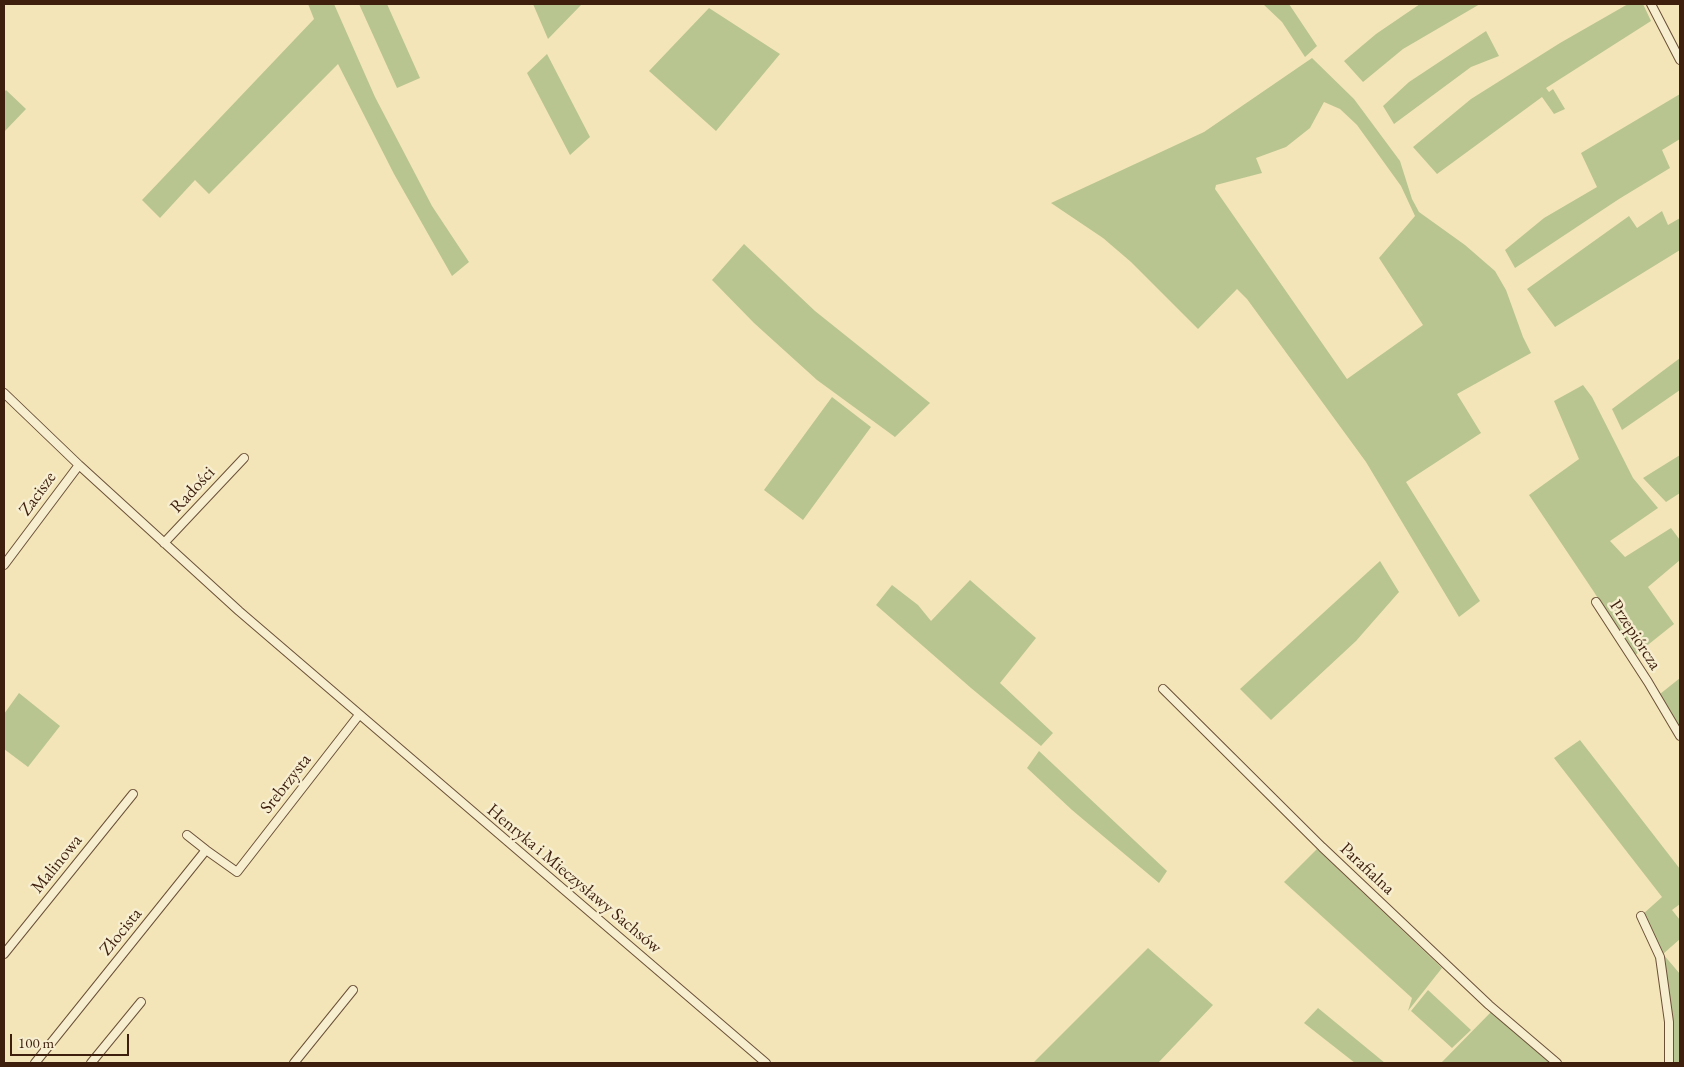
<!DOCTYPE html>
<meta charset="utf-8">
<style>
body{margin:0}
#map{position:relative;width:1684px;height:1067px;overflow:hidden;background:#f3e5b7;font-family:"EB Garamond",serif}
canvas{display:block}
.frame{position:absolute;inset:0;border:5px solid #3e1f0e;pointer-events:none}
.scale{position:absolute;left:10px;top:1034px;width:119px;height:22px;box-sizing:border-box;border:2px solid #3e1f0e;border-top:0;padding-left:6px;font-size:15px;line-height:18px;white-space:nowrap;color:#3e1f0e;-webkit-text-stroke:4px #f7eed0;paint-order:stroke}
</style>
<div id="map">
<canvas width="1684" height="1067"></canvas>
<div class="frame"></div>
<div class="scale">100 m</div>
</div>
<script>
const g = document.querySelector('canvas').getContext('2d');
g.lineJoin = 'round';
function fillPath(path, color) { g.fillStyle = color; g.fill(path, 'evenodd'); }
const poly = rows => new Path2D(rows.map(r => 'M' + r).join(''));
function strokePath(path, color, width, dash) { g.strokeStyle = color; g.lineWidth = width; g.lineCap = dash ? 'butt' : 'round'; g.setLineDash(dash || []); g.stroke(path); }
function label(font, color, halo, rows, align = 'center') {
  g.font = font + ' "EB Garamond",serif'; g.lineWidth = 5; g.setLineDash([]); g.textBaseline = 'middle'; g.strokeStyle = halo; g.fillStyle = color; for (const [text, x, y, turn = 0] of rows) {
    g.save(); g.translate(x, y); g.rotate((+turn || 0) * Math.PI / 180); g.textAlign = isNaN(turn) ? turn : align; if (halo) g.strokeText(text, 0, 0); g.fillText(text, 0, 0); g.restore();
  }
}
const green = poly([
 [308,4,334,4,375,97,432,206,469,262,452,276,394,174,338,64,209,194,195,180,160,218,142,200,314,19],
 [359,4,387,4,420,78,397,88],
 [533,4,582,4,548,39],
 [1263,4,1289,4,1317,46,1305,57,1282,22],
 [1420,4,1480,4,1403,49,1363,82,1344,61,1376,34],
 [1628,4,1643,4,1651,21,1546,88,1549,92,1553,89,1565,109,1554,114,1542,97,1437,174,1413,147,1471,99,1560,43],
 [709,8,780,54,716,131,649,71],
 [1486,31,1499,56,1471,67,1394,124,1383,106,1409,82],
 [547,54,590,137,570,155,527,73],
 [1312,58,1354,99,1400,161,1412,199,1419,212,1465,245,1495,271,1506,290,1523,337,1531,353,1457,394,1481,433,1406,482,1480,601,1459,617,1366,462,1247,299,1237,289,1198,329,1131,262,1103,238,1051,203,1204,132],
 [1324,102,1340,109,1357,125,1401,186,1415,216,1379,258,1423,325,1347,379,1215,189,1216,185,1262,173,1256,158,1286,147,1310,128],
 [6,90,26,109,4,132,4,92],
 [1680,94,1680,139,1662,150,1670,168,1619,199,1515,268,1505,250,1544,218,1597,187,1581,153],
 [1662,211,1668,225,1680,218,1680,250,1555,327,1527,289,1629,216,1637,228],
 [744,244,815,311,930,403,895,437,817,380,754,323,712,280],
 [1680,358,1680,390,1622,430,1612,409],
 [1583,385,1592,397,1633,478,1658,508,1610,541,1625,557,1671,528,1680,540,1680,560,1648,587,1674,624,1634,656,1594,592,1529,495,1579,459,1554,401],
 [832,397,871,427,803,520,764,490],
 [1680,455,1680,493,1666,502,1643,478],
 [1380,561,1399,592,1356,641,1271,720,1240,689],
 [970,580,1036,638,1000,683,1053,733,1041,746,971,688,876,605,892,585,918,605,931,621],
 [1680,678,1680,729,1660,694],
 [19,693,60,726,28,767,4,749,4,714],
 [1580,740,1680,869,1680,904,1672,910,1680,920,1680,939,1663,954,1680,974,1680,1063,1672,1063,1663,954,1643,914,1662,897,1554,758],
 [1039,751,1167,871,1159,883,1072,810,1027,768],
 [1317,849,1442,968,1408,1011,1412,998,1284,882],
 [1148,948,1213,1005,1158,1063,1033,1063],
 [1428,990,1471,1030,1452,1048,1411,1011],
 [1318,1008,1385,1063,1355,1063,1304,1023],
 [1491,1012,1550,1063,1441,1063]
]);
const street = poly([
 [1651,4,1680,60],
 [4,393,79,465,239,611,766,1063],
 [164,543,244,458],
 [4,565,79,465],
 [1596,602,1648,682,1680,736],
 [1163,689,1322,847,1489,1005,1557,1063],
 [187,835,206,850],
 [1641,916,1660,957,1669,1022,1669,1063],
 [4,954,133,794],
 [35,1063,206,850,237,872,359,715],
 [91,1063,141,1002],
 [294,1063,353,990]
]);
const streetNames = [
 ["Radości",193,490,-47],
 ["Zacisze",38,494,-54],
 ["Przepiórcza",1635,635,57],
 ["Srebrzysta",286,784,-52],
 ["Malinowa",57,864,-51],
 ["Parafialna",1367,869,43],
 ["Henryka i Mieczysławy Sachsów",574,879,40],
 ["Złocista",121,932,-51]
];
fillPath(green, '#b9c590');
strokePath(street, '#6b5038', 10);
strokePath(street, '#f7eed0', 8);
label('18px', '#3e1f0e', '#f7eed0', streetNames);
</script>
